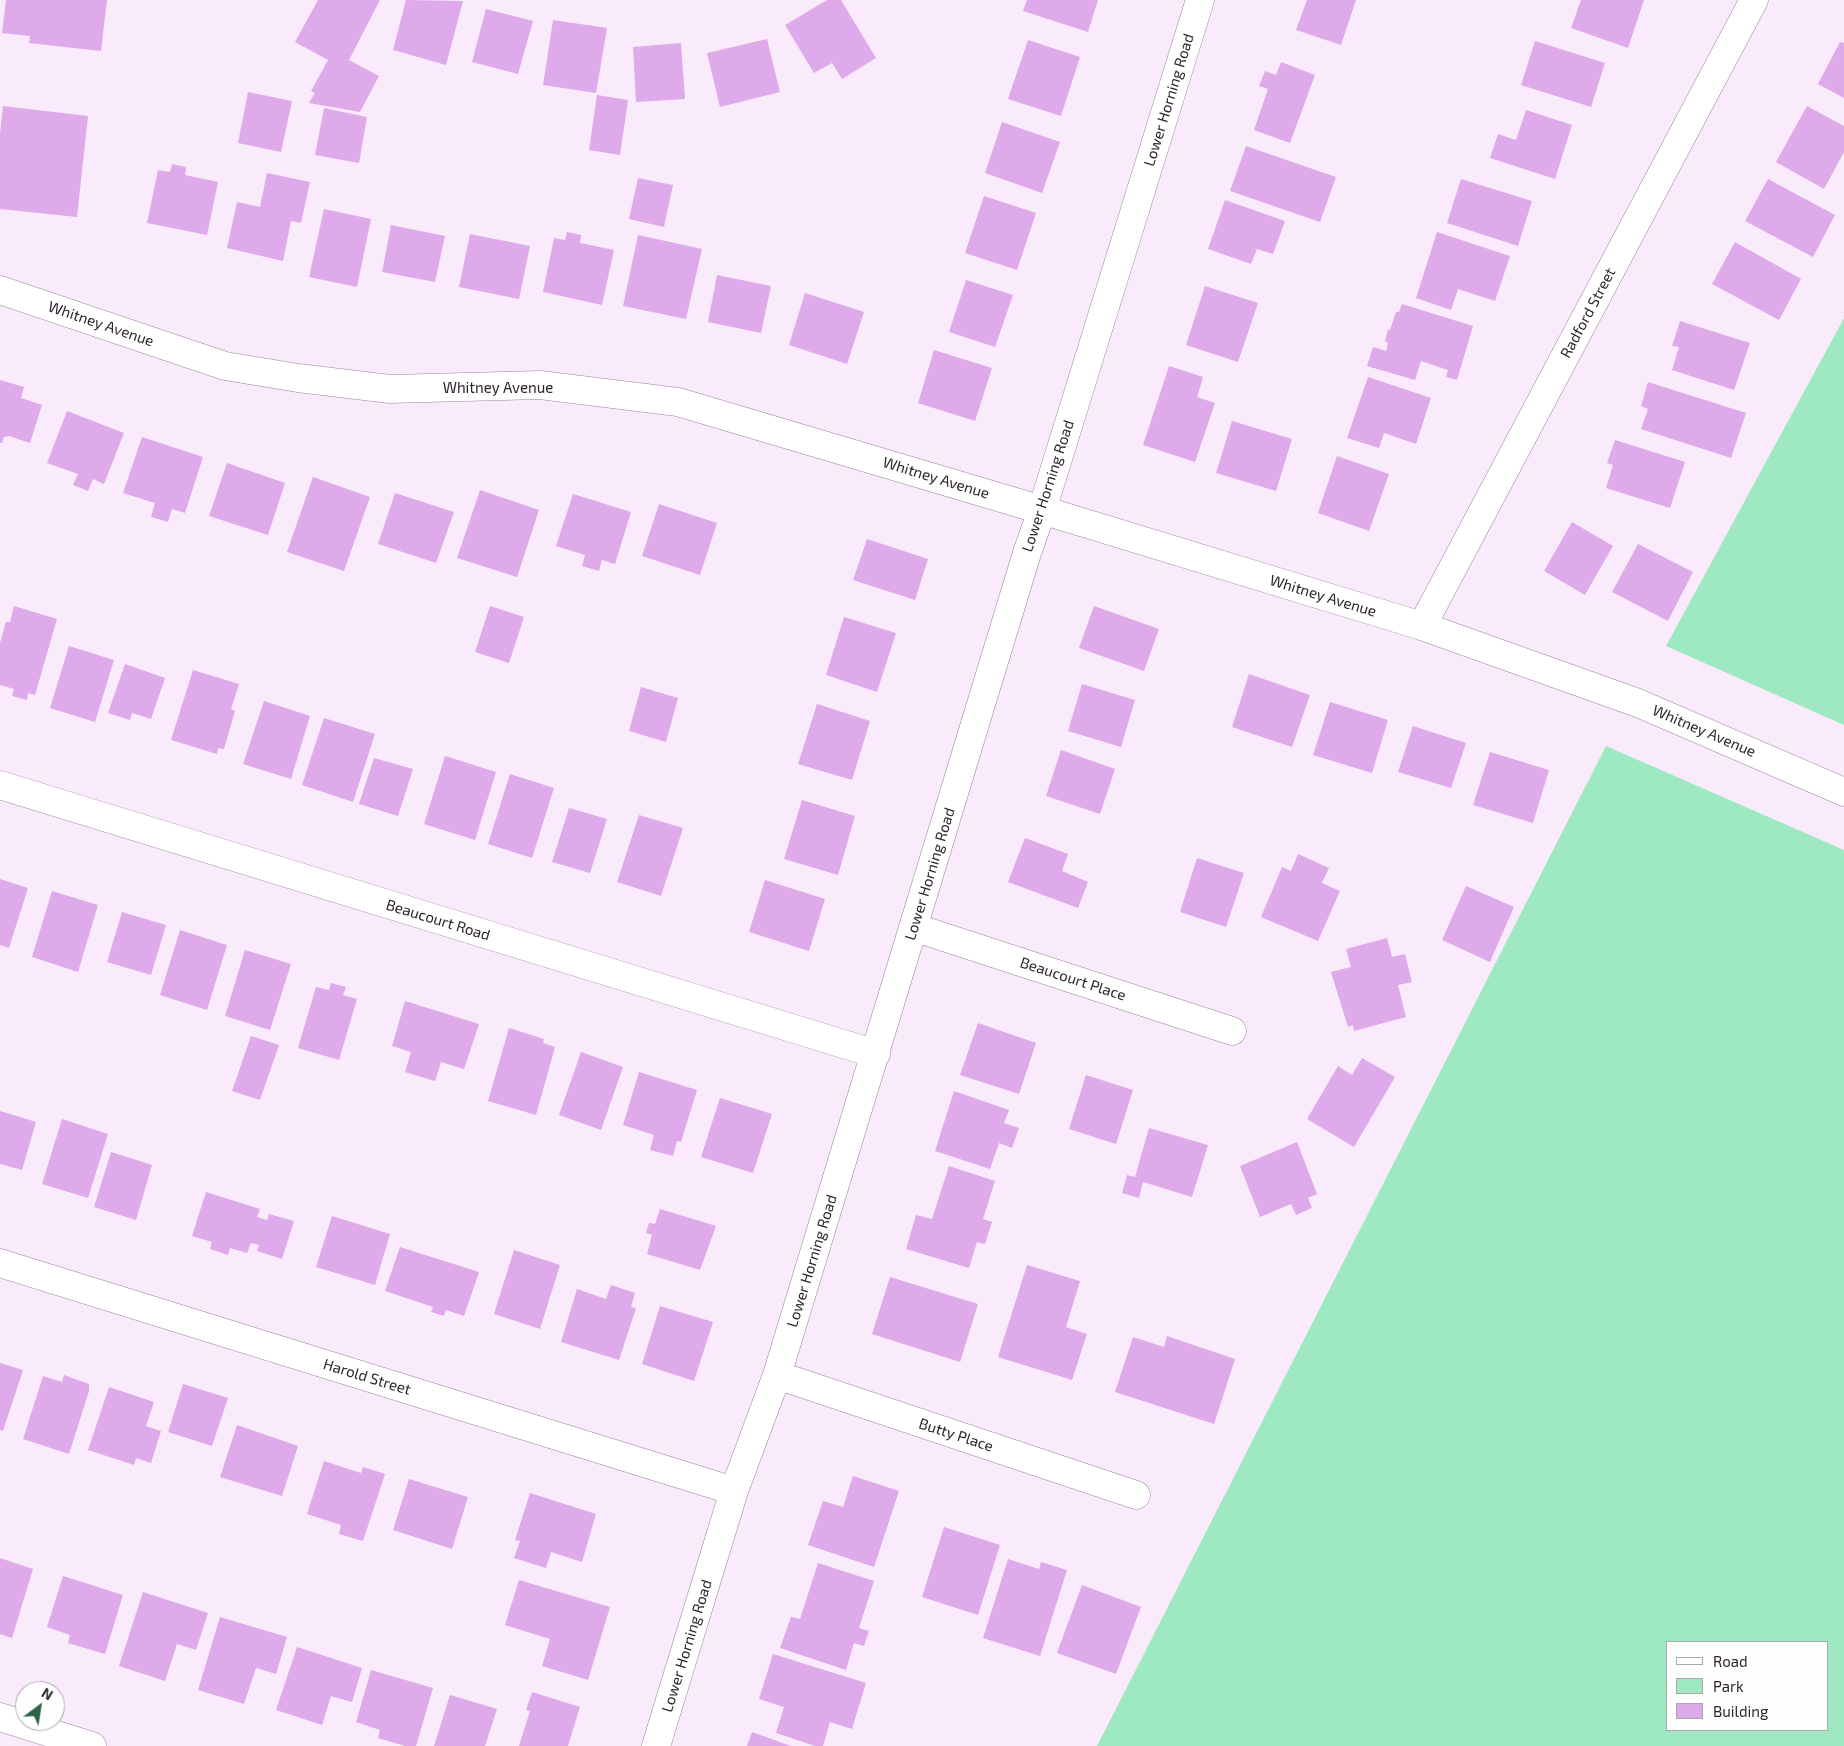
<!DOCTYPE html>
<style>
body{margin:0}
#map{position:relative;width:1844px;height:1746px;overflow:hidden;background:#faebfc;font-family:"Exo 2",sans-serif}
canvas{display:block}
.legend{position:absolute;left:1666px;top:1641px;width:162px;height:90px;box-sizing:border-box;background:#fefefe;border:1px solid #aba7ab;margin:0;padding:6px 9px;list-style:none;font-size:15px;color:#2e242f}
.legend li{display:flex;align-items:center;gap:10px;height:25px}
.legend b{width:25px;border:1px solid #aba7ab}
.north{position:absolute;left:15px;top:1681px;width:50px;height:50px;box-sizing:border-box;background:#fefefe;border:1px solid #aba7ab;border-radius:50%;rotate:31deg;font-size:14px;font-weight:700;line-height:20px;text-align:center;color:#2e242f}
.north::after{content:'';display:block;margin:auto;width:18px;height:22px;background:#2f6348;clip-path:polygon(50% 0,100% 100%,50% 72%,0 100%)}
</style>
<div id="map">
<canvas width="1844" height="1746"></canvas>
<ul class="legend">
<li><b style="height:6px;background:#fff"></b>Road</li>
<li><b style="height:14px;background:#9ee9c1"></b>Park</li>
<li><b style="height:14px;background:#deaae9"></b>Building</li>
</ul>
<div class="north">N</div>
</div>
<script>
const g = document.querySelector('canvas').getContext('2d');
g.lineJoin = 'round';
function fillPath(path, color) { g.fillStyle = color; g.fill(path, 'evenodd'); }
const poly = rows => new Path2D(rows.map(r => 'M' + r).join(''));
function strokePath(path, color, width, dash) { g.strokeStyle = color; g.lineWidth = width; g.lineCap = dash ? 'butt' : 'round'; g.setLineDash(dash || []); g.stroke(path); }
function label(font, color, halo, rows, align = 'center') {
  g.font = font + ' "Exo 2",sans-serif'; g.lineWidth = 4; g.setLineDash([]); g.textBaseline = 'middle'; g.strokeStyle = halo; g.fillStyle = color; for (const [text, x, y, turn = 0] of rows) {
    g.save(); g.translate(x, y); g.rotate((+turn || 0) * Math.PI / 180); g.textAlign = isNaN(turn) ? turn : align; if (halo) g.strokeText(text, 0, 0); g.fillText(text, 0, 0); g.restore();
  }
}
const green = poly([
 [1844,318,1844,725,1666,646],
 [1606,746,1844,850,1844,1746,1097,1746],
 [1668,1642,1828,1642,1828,1730,1668,1730]
]);
const building = poly([
 [6,0,107,0,101,51,29,43,30,36,2,33],
 [318,0,380,0,349,60,379,76,360,112,309,103,315,93,311,91,328,60,295,42],
 [406,0,463,1,446,65,393,50],
 [827,0,841,0,876,58,842,79,832,63,814,73,785,25],
 [1027,0,1098,0,1088,32,1023,11],
 [1307,0,1356,0,1341,45,1296,30],
 [1581,0,1644,0,1628,48,1571,28],
 [486,9,533,21,518,74,472,62],
 [553,20,607,28,596,93,543,85],
 [767,39,780,92,720,107,707,53],
 [1028,40,1080,57,1061,116,1008,99],
 [1535,41,1605,63,1591,107,1521,85],
 [1840,42,1844,43,1844,98,1818,84],
 [681,43,685,99,636,102,633,47],
 [1281,62,1315,75,1290,143,1254,130,1268,89,1259,86,1265,71,1276,75],
 [248,92,292,101,281,152,238,143],
 [597,95,628,100,620,155,589,150],
 [3,106,88,116,77,217,0,209,0,133],
 [1807,106,1844,126,1844,152,1824,189,1776,162],
 [324,108,367,117,359,163,315,155],
 [1526,110,1572,125,1555,179,1490,158,1498,134,1516,140],
 [1002,122,1060,142,1042,193,985,173],
 [1246,146,1336,177,1320,222,1230,191],
 [172,164,186,167,185,175,218,182,207,235,147,223,158,170,170,172],
 [267,173,310,182,301,223,291,221,283,261,227,248,237,202,260,207],
 [638,178,673,185,664,227,629,219],
 [1461,179,1532,201,1518,246,1447,223],
 [1768,179,1835,215,1813,257,1745,221],
 [984,196,1036,213,1017,270,965,253],
 [1225,200,1285,221,1273,254,1257,249,1251,264,1208,249],
 [324,209,371,219,357,287,309,277],
 [391,225,445,236,435,282,382,272],
 [567,232,581,235,580,243,614,250,602,305,543,292,554,238,565,240],
 [1437,232,1510,256,1495,301,1458,289,1451,310,1416,298],
 [470,234,530,246,519,299,459,287],
 [638,235,702,249,686,319,623,306],
 [1735,242,1801,279,1779,320,1712,284],
 [717,275,771,286,761,333,708,322],
 [966,280,1013,295,995,347,949,332],
 [1205,286,1258,303,1238,362,1186,345],
 [805,293,864,312,847,364,789,345],
 [1402,304,1473,326,1457,380,1446,377,1448,370,1421,361,1415,380,1367,366,1373,347,1386,351,1388,343,1385,341,1388,329,1390,330,1396,312,1399,312],
 [1680,321,1750,343,1734,390,1672,370,1679,347,1672,346],
 [934,350,992,368,975,421,918,403],
 [1169,366,1203,377,1197,397,1215,403,1195,462,1143,445],
 [1368,377,1431,398,1416,444,1384,433,1379,448,1347,438],
 [0,380,24,387,21,398,42,405,30,443,9,436,4,437,2,443,0,443],
 [1648,382,1746,413,1731,458,1641,429,1648,409,1641,406],
 [67,411,124,433,104,484,93,479,88,491,73,485,78,474,47,463],
 [1232,421,1292,439,1276,491,1216,473],
 [142,437,203,457,185,513,172,509,168,522,151,517,155,503,123,493],
 [1615,440,1685,462,1670,508,1606,488,1613,465,1607,463],
 [1337,456,1389,474,1369,531,1318,513],
 [227,463,285,483,268,535,209,516],
 [313,477,370,497,344,571,287,552],
 [480,490,539,510,517,577,457,558],
 [395,493,454,512,436,563,378,544],
 [573,494,631,512,615,564,602,560,599,571,582,566,585,555,556,546],
 [659,504,717,523,700,575,642,556],
 [1572,522,1613,546,1585,595,1544,571],
 [867,539,928,559,915,600,853,580],
 [1638,544,1693,572,1668,621,1612,592],
 [14,606,57,619,35,695,28,693,27,700,12,696,14,689,0,685,0,643,6,622,10,622],
 [490,606,524,617,509,663,475,652],
 [1094,606,1159,629,1144,671,1079,648],
 [844,617,896,633,877,692,826,675],
 [69,646,114,660,95,722,50,708],
 [125,664,165,678,151,719,132,713,130,720,108,713],
 [193,670,239,684,231,709,235,711,224,749,218,748,217,754,171,740],
 [1249,674,1310,695,1292,747,1232,727],
 [1082,684,1135,700,1121,747,1068,731],
 [641,687,678,698,666,742,629,731],
 [264,701,310,716,291,779,243,764],
 [1330,702,1388,720,1372,773,1313,755],
 [817,704,870,721,852,780,798,764],
 [324,718,375,734,353,802,302,785],
 [1413,726,1466,743,1451,788,1398,772],
 [1061,750,1115,769,1100,814,1046,796],
 [1490,752,1549,770,1533,823,1473,805],
 [445,756,496,772,475,840,424,824],
 [374,758,413,769,398,816,359,804],
 [510,774,554,788,532,858,488,844],
 [802,800,855,816,838,875,784,859],
 [569,808,607,819,590,873,552,862],
 [639,815,683,828,661,896,617,882],
 [1025,838,1068,854,1062,871,1088,882,1078,908,1008,882],
 [1298,854,1329,868,1322,883,1340,891,1318,941,1261,917,1282,867,1291,871],
 [1197,858,1244,873,1226,927,1180,912],
 [0,879,28,888,9,948,0,945],
 [765,880,825,899,809,951,749,932],
 [1466,886,1514,907,1490,962,1442,940],
 [52,891,98,905,78,972,32,957],
 [122,912,166,925,151,975,107,962],
 [180,930,227,945,207,1010,160,995],
 [1387,938,1392,957,1405,954,1412,982,1398,985,1406,1017,1354,1031,1353,1025,1348,1027,1331,972,1351,967,1346,949],
 [245,950,291,964,270,1030,225,1016],
 [331,983,346,987,343,995,357,999,339,1060,298,1048,316,987,329,990],
 [405,1001,479,1024,464,1069,441,1062,435,1081,405,1072,411,1052,392,1046],
 [978,1023,1036,1043,1019,1094,960,1075],
 [509,1028,544,1039,543,1043,555,1047,536,1115,488,1101],
 [251,1036,279,1045,260,1100,232,1091],
 [581,1052,623,1067,601,1130,559,1115],
 [1362,1058,1395,1077,1354,1147,1307,1119,1338,1066,1352,1075],
 [639,1072,697,1090,681,1142,677,1141,673,1156,650,1150,654,1135,623,1125],
 [1086,1075,1133,1090,1116,1144,1069,1129],
 [954,1091,1009,1110,1004,1123,1019,1128,1012,1148,999,1143,990,1169,935,1151],
 [720,1098,772,1114,753,1173,701,1157],
 [0,1111,36,1122,22,1170,0,1164],
 [62,1119,108,1134,88,1198,42,1184],
 [1149,1128,1208,1145,1192,1197,1143,1182,1139,1198,1122,1193,1127,1175,1135,1177],
 [1297,1142,1317,1194,1308,1198,1312,1208,1296,1215,1291,1204,1260,1217,1240,1166],
 [111,1152,152,1165,136,1220,94,1207],
 [949,1166,995,1181,983,1219,992,1222,985,1244,977,1242,969,1268,906,1249,916,1215,932,1219],
 [206,1192,260,1209,257,1217,267,1220,269,1214,294,1221,282,1259,257,1251,259,1245,251,1243,247,1253,230,1248,228,1255,210,1249,212,1242,192,1236],
 [660,1209,716,1226,700,1270,647,1254,652,1235,646,1233,649,1223,655,1224],
 [332,1216,390,1234,375,1285,316,1267],
 [400,1247,479,1272,464,1316,446,1310,444,1316,431,1312,433,1307,385,1291],
 [514,1250,560,1265,540,1329,494,1314],
 [1027,1265,1080,1281,1066,1327,1087,1334,1072,1380,998,1357],
 [890,1277,978,1304,960,1362,872,1334],
 [611,1285,635,1293,631,1307,636,1308,619,1360,561,1342,577,1289,606,1299],
 [660,1306,713,1322,694,1381,642,1364],
 [1167,1336,1235,1359,1214,1424,1115,1392,1133,1337,1164,1347],
 [0,1363,23,1370,3,1431,0,1430],
 [64,1375,89,1384,89,1391,69,1454,23,1439,43,1376,62,1382],
 [183,1384,228,1398,212,1446,168,1432],
 [109,1387,154,1402,146,1426,161,1431,151,1463,136,1458,134,1465,88,1450],
 [237,1425,298,1446,282,1496,220,1477],
 [324,1461,361,1473,363,1467,385,1474,363,1541,339,1534,341,1525,307,1514],
 [853,1476,899,1491,874,1567,808,1545,823,1501,843,1507],
 [409,1479,468,1497,452,1549,393,1530],
 [530,1493,596,1514,582,1562,551,1552,546,1568,514,1558,520,1541,515,1540],
 [944,1527,1000,1545,978,1615,922,1597],
 [0,1558,33,1569,12,1638,0,1634],
 [1008,1559,1039,1569,1041,1562,1067,1570,1040,1656,983,1638],
 [818,1563,874,1581,859,1628,869,1631,864,1646,854,1643,846,1670,780,1648,791,1617,800,1619],
 [63,1576,123,1595,105,1654,68,1643,70,1635,47,1627],
 [519,1580,610,1607,588,1680,542,1666,550,1639,505,1625],
 [1082,1585,1141,1607,1116,1674,1057,1653],
 [143,1592,208,1613,196,1650,177,1644,165,1681,119,1666],
 [220,1617,287,1637,276,1674,256,1668,244,1704,198,1690],
 [297,1647,362,1668,352,1702,331,1696,322,1725,276,1710],
 [773,1654,866,1683,852,1729,830,1722,823,1746,815,1746,776,1733,784,1707,759,1699],
 [371,1670,433,1688,416,1746,405,1746,378,1738,380,1730,356,1722],
 [532,1692,580,1707,568,1746,519,1746,530,1711,526,1710],
 [450,1695,497,1709,485,1746,434,1746],
 [752,1732,791,1746,747,1746]
]);
const street = poly([
 [1422,626,1754,0],
 [0,785,876,1054],
 [913,927,1232,1031],
 [0,1263,734,1491],
 [777,1375,1136,1495],
 [0,1717,92,1746],
 [656,1746,734,1491,777,1375,1027,553,1042,510,1200,0]
]);
const secondary = poly([
 [0,290,225,366,298,378,390,389,540,385,678,402,1042,510,1422,626,1638,703,1844,792]
]);
const streetNames = [
 ["Lower Horning Road",1169,100,-73],
 ["Radford Street",1588,313,-62],
 ["Whitney Avenue",101,324,19],
 ["Whitney Avenue",498,388],
 ["Whitney Avenue",936,478,17],
 ["Lower Horning Road",1048,486,-72],
 ["Whitney Avenue",1323,596,17],
 ["Whitney Avenue",1704,731,23],
 ["Lower Horning Road",930,874,-73],
 ["Beaucourt Road",438,920,17],
 ["Beaucourt Place",1073,979,18],
 ["Lower Horning Road",812,1261,-73],
 ["Harold Street",367,1377,17],
 ["Butty Place",956,1435,18],
 ["Lower Horning Road",687,1646,-73]
];
fillPath(green, '#9ee9c1');
fillPath(building, '#deaae9');
strokePath(street, '#9a839d', 29);
strokePath(secondary, '#9a839d', 29);
strokePath(street, '#fff', 28);
strokePath(secondary, '#fff', 28);
label('15px', '#2e242f', '#fefefe', streetNames);
</script>
